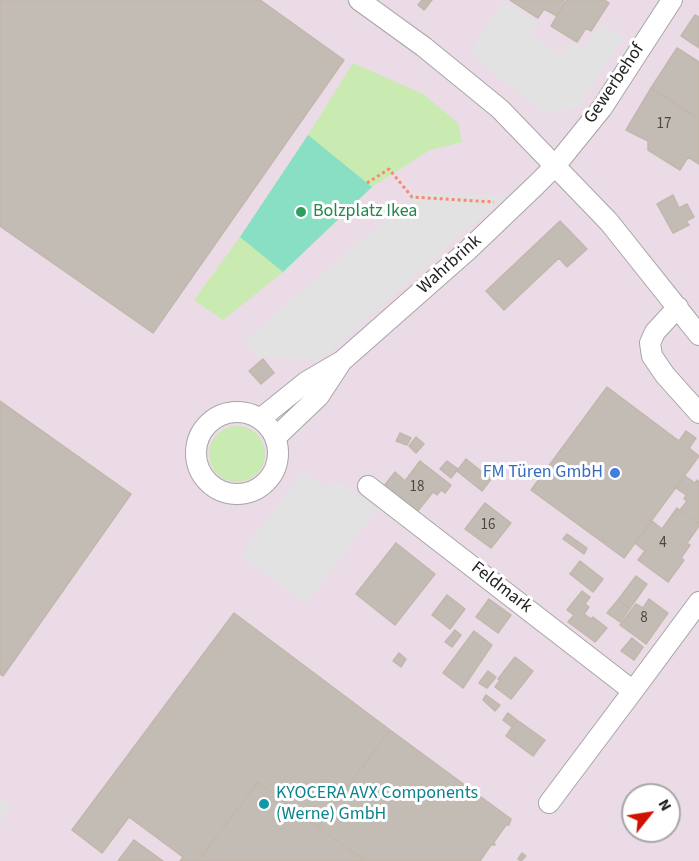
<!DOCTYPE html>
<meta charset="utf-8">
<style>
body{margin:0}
#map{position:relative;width:699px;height:861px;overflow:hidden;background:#f2efe9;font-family:"Source Sans 3",sans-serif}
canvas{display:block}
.north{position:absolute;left:621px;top:783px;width:60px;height:60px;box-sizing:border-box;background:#fff;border:2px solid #a7a7a7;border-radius:50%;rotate:60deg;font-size:16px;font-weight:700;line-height:24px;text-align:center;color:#222}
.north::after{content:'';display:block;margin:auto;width:21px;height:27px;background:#d01203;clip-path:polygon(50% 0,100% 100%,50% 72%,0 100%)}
</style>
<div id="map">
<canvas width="699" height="861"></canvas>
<div class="north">N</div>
</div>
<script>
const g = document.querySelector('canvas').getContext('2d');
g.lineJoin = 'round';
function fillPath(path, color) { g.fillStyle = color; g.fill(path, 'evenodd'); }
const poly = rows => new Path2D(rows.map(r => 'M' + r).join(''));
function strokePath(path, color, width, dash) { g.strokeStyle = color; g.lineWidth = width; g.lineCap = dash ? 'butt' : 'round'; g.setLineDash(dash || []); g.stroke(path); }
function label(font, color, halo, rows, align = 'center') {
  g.font = font + ' "Source Sans 3",sans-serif'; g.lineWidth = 6; g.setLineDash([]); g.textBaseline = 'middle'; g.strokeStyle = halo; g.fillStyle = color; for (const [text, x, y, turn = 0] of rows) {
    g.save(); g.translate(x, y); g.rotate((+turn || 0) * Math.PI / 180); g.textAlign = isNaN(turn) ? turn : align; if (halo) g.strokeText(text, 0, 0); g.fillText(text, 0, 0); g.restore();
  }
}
const industrial = poly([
 [0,0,699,0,699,861,0,861],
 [633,795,669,795,669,831,633,831]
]);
const grass = poly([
 [353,63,423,94,458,123,462,142,430,150,372,187,283,272,223,320,194,300,240,237,308,135],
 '209 454a28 28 0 1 1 56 0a28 28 0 1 1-56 0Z'
]);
const pitch = poly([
 [308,135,372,187,283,272,240,237]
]);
const parking = poly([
 [503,0,537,22,531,35,561,54,571,41,584,49,601,23,624,37,579,106,545,114,470,54],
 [416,193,505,196,320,360,258,357,244,341],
 [303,471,322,486,343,484,378,508,306,604,240,555],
 [0,798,11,806,0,822]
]);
const building = poly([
 [0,0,260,0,344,60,153,333,0,226,0,0],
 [422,0,432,0,424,10,418,5,422,0],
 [510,0,562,0,566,2,557,16,544,9,538,18,510,0],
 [567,0,604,0,609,3,591,31,586,28,577,42,551,26,567,0],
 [695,15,699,17,699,48,681,36,695,15],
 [677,48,699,62,699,119,651,88,677,48],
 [651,88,699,119,699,164,688,157,680,170,648,150,648,141,626,130,651,88],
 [673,195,679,208,687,204,694,217,686,221,689,225,673,233,657,204,673,195],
 [560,221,587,249,567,267,559,258,504,310,486,291,560,221],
 [263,359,274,373,261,384,249,371,263,359],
 [607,387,679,441,686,431,696,438,689,448,699,456,624,558,531,490,607,387],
 [0,401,131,494,3,676,0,674,0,401],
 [400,433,411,438,407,445,396,441,400,433],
 [416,437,424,444,416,453,409,446,416,437],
 [466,459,491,479,482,491,457,471,466,459],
 [420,461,451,485,445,493,441,490,437,495,433,492,417,512,384,486,395,472,405,481,420,461],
 [447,461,458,469,451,478,440,469,447,461],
 [685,476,695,483,697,480,699,482,699,524,680,510,687,501,684,499,686,495,676,488,685,476],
 [485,503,511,523,491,548,465,529,485,503],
 [677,508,699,524,699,526,687,543,690,545,681,558,684,560,668,582,638,560,645,551,635,543,652,521,662,529,677,508],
 [567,534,587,548,584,554,563,539,567,534],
 [396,543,435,574,395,625,356,594,396,543],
 [580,561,603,579,593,592,570,574,580,561],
 [636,576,647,584,630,608,618,600,636,576],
 [582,591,590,597,585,604,589,607,584,614,591,619,593,617,607,628,595,642,568,622,574,615,567,610,582,591],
 [447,595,465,609,450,629,432,615,447,595],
 [489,599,511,615,498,633,476,617,489,599],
 [649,599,668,613,646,644,620,625,636,604,643,608,649,599],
 [618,600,630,608,620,622,607,613,618,600],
 [234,613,390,730,318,827,258,782,198,861,180,861,183,857,129,817,102,853,72,830,234,613],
 [455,630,461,635,452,647,445,642,455,630],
 [474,631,492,645,463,688,443,673,474,631],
 [632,638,643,647,634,660,621,651,632,638],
 [399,653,406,659,401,667,393,661,399,653],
 [515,657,533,671,511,699,495,687,500,680,498,679,515,657],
 [488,671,496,677,487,688,479,683,488,671],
 [486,695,500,705,495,711,483,700,486,695],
 [508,713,517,720,512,727,503,720,508,713],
 [517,720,545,740,533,756,506,736,517,720],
 [390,730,511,819,509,825,506,825,494,842,495,845,491,845,480,861,365,861,318,827,390,730],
 [258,782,318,827,365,861,198,861,258,782],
 [134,840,163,861,118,861,134,840],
 [522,853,526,856,521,861,518,859,522,853]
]);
const path = poly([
 [367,183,389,169,412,197,494,202]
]);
const minor = poly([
 [359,0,424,47,500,109,609,222,699,335],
 [678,307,655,332,650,343,652,356,665,375,699,413],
 '196 453a41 41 0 1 1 82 0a41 41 0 1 1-82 0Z',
 [260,419,306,382,342,361,468,250,536,185,555,166,602,108,672,0],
 [275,438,319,396,340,364],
 [368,486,633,691,699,602],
 [549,803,633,691]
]);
const markers = [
 [301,212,6,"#2e9e5b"],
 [615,473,6,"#3f7fe0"],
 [264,804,6,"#0f9aa8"]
];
const numberNames = [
 ["17",664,125],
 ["18",417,488],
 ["16",488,526],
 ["4",663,544],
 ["8",644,619]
];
const streetNames = [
 ["Gewerbehof",615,84,-56],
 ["Wahrbrink",450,265,-42],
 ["Feldmark",501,588,38]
];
const leisureNames = [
 ["Bolzplatz Ikea",313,212]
];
const shopNames = [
 ["FM Türen GmbH",603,473]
];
const cultureNames = [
 ["KYOCERA AVX Components",276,794],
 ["(Werne) GmbH",276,815]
];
fillPath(industrial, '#ebdbe7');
fillPath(grass, '#c9eab0');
fillPath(pitch, '#89dfc3');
fillPath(parking, '#e2e2e2');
fillPath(building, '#c3bcb5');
strokePath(building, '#c3b7ab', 1.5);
strokePath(minor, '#a6a6a6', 22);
strokePath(path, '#f88a74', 3, [3, 3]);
strokePath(minor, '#fff', 20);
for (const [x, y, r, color] of markers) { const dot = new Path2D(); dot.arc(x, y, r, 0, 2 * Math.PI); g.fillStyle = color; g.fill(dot); strokePath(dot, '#fff', 2); }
label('15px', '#4a4847', null, numberNames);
label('18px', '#222', '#fff', streetNames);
label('18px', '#27864d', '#fff', leisureNames, 'left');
label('18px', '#366cbe', '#fff', shopNames, 'right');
label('18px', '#0d838f', '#fff', cultureNames, 'left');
</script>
